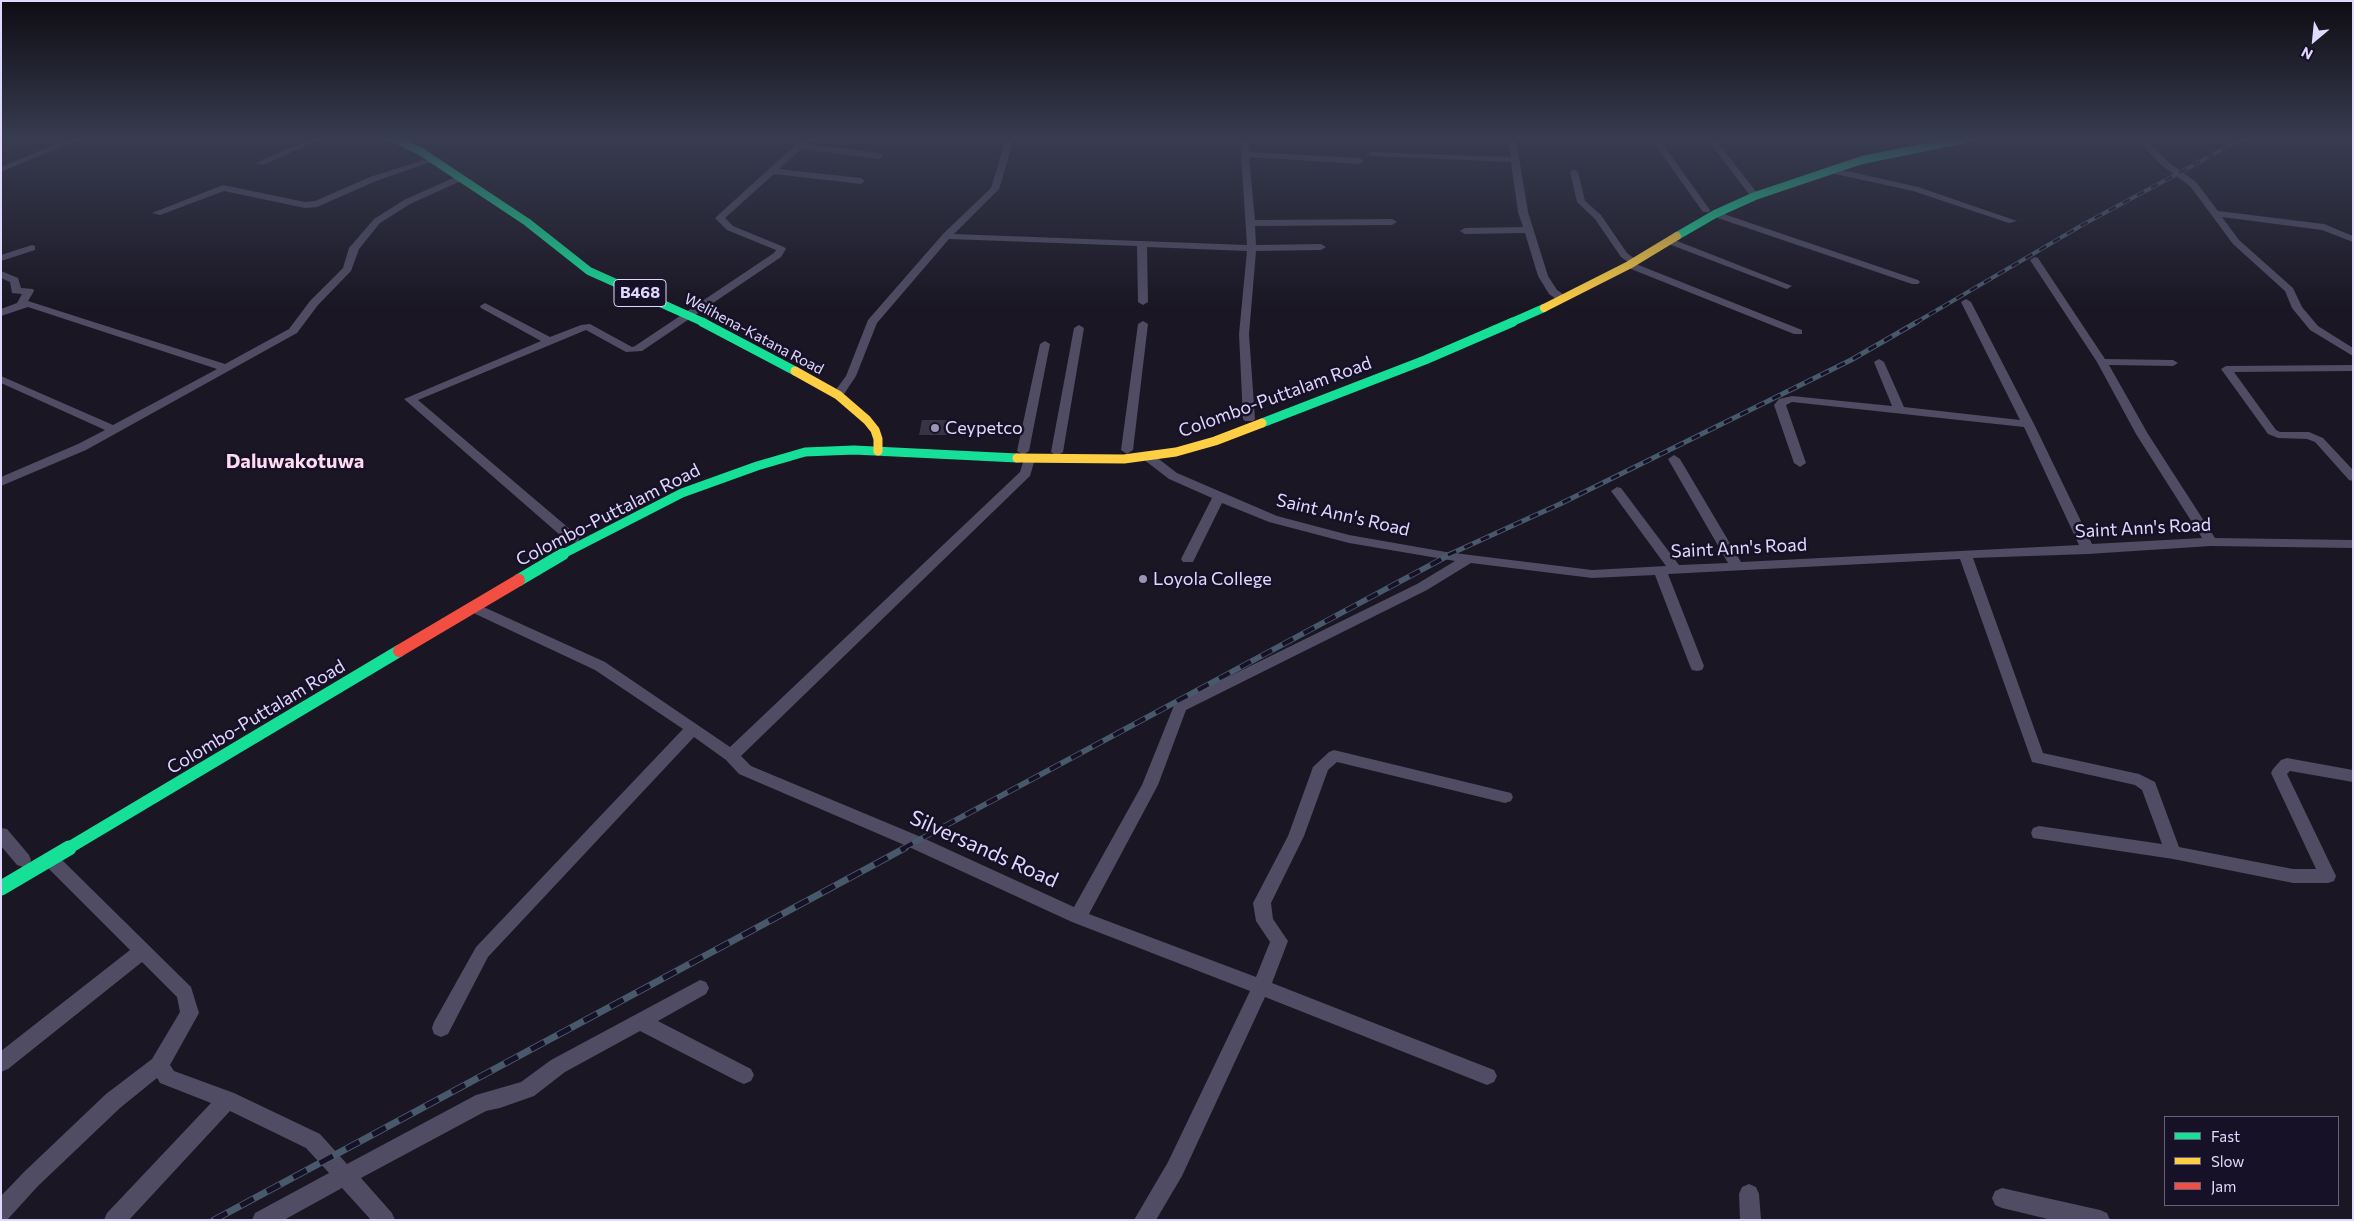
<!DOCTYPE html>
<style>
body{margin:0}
#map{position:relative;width:2354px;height:1221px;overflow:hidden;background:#1a1623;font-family:Commissioner,sans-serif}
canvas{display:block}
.frame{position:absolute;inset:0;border:2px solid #e0d9fe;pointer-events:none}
.legend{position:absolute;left:2164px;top:1116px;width:175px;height:90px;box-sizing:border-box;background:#171128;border:1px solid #67617e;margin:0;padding:6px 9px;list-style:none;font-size:15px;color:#e0d9fe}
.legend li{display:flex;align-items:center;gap:10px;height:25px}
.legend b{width:25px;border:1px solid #67617e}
.north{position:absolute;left:2289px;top:15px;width:50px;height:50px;-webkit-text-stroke:4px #171128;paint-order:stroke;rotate:208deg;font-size:14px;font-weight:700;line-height:20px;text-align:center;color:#e0d9fe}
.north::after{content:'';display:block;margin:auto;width:18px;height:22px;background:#e0d9fe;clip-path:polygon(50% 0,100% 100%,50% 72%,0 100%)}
</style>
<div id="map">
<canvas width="2354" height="1221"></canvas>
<div class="frame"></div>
<ul class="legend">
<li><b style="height:6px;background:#16e098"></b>Fast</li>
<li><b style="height:6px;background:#ffcf43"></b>Slow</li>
<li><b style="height:6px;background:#f24e42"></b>Jam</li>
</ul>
<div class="north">N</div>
</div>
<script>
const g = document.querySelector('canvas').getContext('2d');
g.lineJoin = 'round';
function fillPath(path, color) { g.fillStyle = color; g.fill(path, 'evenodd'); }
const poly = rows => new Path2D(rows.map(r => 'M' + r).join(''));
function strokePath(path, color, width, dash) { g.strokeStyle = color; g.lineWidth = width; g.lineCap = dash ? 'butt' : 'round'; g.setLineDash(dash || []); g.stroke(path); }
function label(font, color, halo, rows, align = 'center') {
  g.font = font + ' Commissioner,sans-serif'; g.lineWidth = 5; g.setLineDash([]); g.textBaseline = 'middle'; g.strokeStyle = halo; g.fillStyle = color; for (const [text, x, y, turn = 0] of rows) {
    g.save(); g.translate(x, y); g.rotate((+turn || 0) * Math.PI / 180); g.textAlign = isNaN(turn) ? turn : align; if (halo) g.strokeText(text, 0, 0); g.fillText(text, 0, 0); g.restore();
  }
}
const building = poly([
 [922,420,952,420,948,435,919,435]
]);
const street = poly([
 [68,139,79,139,1,172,1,167,68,139],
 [310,139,322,139,263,165,256,163,310,139],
 [802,139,811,139,806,144,879,153,883,156,879,159,801,149,779,169,861,178,865,181,861,184,774,174,725,218,733,226,784,247,786,249,781,257,642,351,626,352,586,330,418,400,578,536,579,539,578,542,568,542,404,399,541,341,481,308,480,306,485,303,550,337,581,325,590,324,632,347,635,346,774,253,776,250,727,230,715,218,802,139],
 [1006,139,1014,139,999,189,954,234,1247,245,1240,139,1248,139,1249,152,1360,158,1364,161,1360,164,1249,157,1255,220,1392,219,1397,222,1392,225,1255,226,1256,245,1321,244,1326,247,1321,250,1256,251,1249,334,1255,419,1253,421,1245,421,1243,419,1239,334,1247,251,1147,247,1148,302,1143,305,1138,302,1137,246,949,239,877,323,856,376,842,397,834,397,832,395,846,376,868,320,943,234,991,188,1006,139],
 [1508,139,1516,139,1528,212,1548,276,1557,290,1567,297,1567,301,1559,301,1549,294,1538,276,1525,233,1465,234,1460,231,1465,228,1523,227,1518,212,1511,162,1371,156,1367,154,1371,152,1511,157,1508,139],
 [1651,139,1659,139,1710,210,1709,212,1703,212,1651,139],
 [1707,139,1715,139,1758,194,1758,198,1752,198,1707,139],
 [1922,139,1931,139,1931,140,1927,142,1922,139],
 [2137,139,2146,139,2167,161,2196,182,2218,211,2324,224,2353,236,2353,242,2322,230,2222,217,2239,240,2293,288,2302,307,2318,326,2353,348,2353,356,2310,330,2292,308,2285,291,2233,244,2190,186,2161,165,2137,139],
 [430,158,437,160,376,181,317,207,305,208,224,191,160,215,152,213,223,185,305,202,315,201,370,177,430,158],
 [1829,167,1918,187,2017,221,2009,223,1913,191,1826,172,1826,168,1829,167],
 [1574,169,1578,172,1585,201,1601,215,1627,253,1636,260,1638,262,1636,264,1802,330,1802,334,1794,334,1626,267,1624,265,1628,262,1621,257,1595,219,1577,202,1570,172,1574,169],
 [460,175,464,178,463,180,410,204,380,223,359,249,351,271,318,305,297,333,86,450,1,486,1,477,78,444,105,430,1,383,1,376,113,425,217,369,28,307,1,316,1,309,17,303,22,294,12,293,10,282,1,278,1,271,18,278,21,288,33,289,34,291,28,301,225,364,289,329,310,301,343,268,349,248,374,219,404,200,460,175],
 [1715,211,1918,280,1920,282,1918,284,1912,284,1712,216,1710,214,1715,211],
 [1666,239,1672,239,1792,286,1787,289,1784,288,1666,243,1666,239],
 [32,245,35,246,35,250,1,261,1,255,32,245],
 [2035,257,2038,258,2105,359,2173,360,2178,363,2173,366,2109,365,2148,434,2215,538,2353,540,2353,548,2211,546,2088,554,1973,558,2043,753,2139,774,2155,782,2179,847,2293,869,2316,869,2271,773,2273,769,2281,760,2287,758,2353,770,2353,782,2290,771,2287,774,2336,876,2334,881,2328,883,2293,883,2173,859,2033,838,2031,833,2033,828,2039,826,2162,844,2142,790,2135,785,2032,762,1960,559,1668,574,1704,666,1702,670,1697,671,1692,670,1690,666,1655,575,1592,578,1471,563,1427,590,1186,710,1158,785,1089,914,1256,977,1270,942,1256,921,1253,903,1288,836,1313,767,1329,752,1334,750,1511,793,1513,797,1511,801,1505,803,1337,762,1328,770,1304,836,1271,903,1273,919,1288,941,1272,983,1494,1070,1497,1076,1494,1082,1487,1085,1265,997,1182,1176,1156,1220,1134,1220,1168,1162,1250,991,1072,922,909,847,739,774,726,760,694,737,488,957,448,1034,441,1037,434,1034,432,1028,434,1022,476,947,683,729,595,670,467,610,465,607,467,604,477,604,605,662,730,747,1020,472,1025,456,1033,456,1035,459,1030,476,741,756,751,766,921,837,1074,907,1142,785,1175,703,1417,584,1455,561,1349,543,1269,522,1222,503,1193,562,1183,562,1181,559,1212,498,1169,479,1143,459,1141,456,1143,453,1151,453,1177,473,1277,516,1349,535,1446,552,1592,570,1666,566,1611,491,1617,487,1621,488,1679,565,1728,563,1668,459,1674,455,1680,459,1741,562,2079,545,2024,427,1792,402,1786,405,1806,463,1800,467,1794,463,1774,405,1779,399,1792,396,1892,406,1874,362,1879,359,1884,362,1904,407,2020,420,1961,302,1966,299,1971,302,2034,424,2092,544,2202,538,2136,434,2097,362,2030,260,2035,257],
 [1143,321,1148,324,1133,450,1127,454,1121,450,1138,324,1143,321],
 [1079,325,1084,328,1063,452,1057,456,1051,452,1074,328,1079,325],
 [1045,341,1050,344,1029,451,1023,455,1017,451,1040,344,1045,341],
 [2353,365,2353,371,2234,372,2276,430,2280,432,2309,432,2323,438,2353,470,2353,481,2349,480,2315,442,2307,439,2278,438,2268,434,2221,369,2226,366,2353,365],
 [1,828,7,829,29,855,31,860,29,865,23,867,17,865,1,846,1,828],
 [50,852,56,854,191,987,199,1013,170,1065,174,1071,234,1093,320,1134,347,1164,476,1095,521,1082,551,1060,700,980,706,982,709,988,706,994,658,1021,751,1069,754,1075,751,1081,744,1084,737,1081,640,1031,565,1072,534,1096,500,1108,486,1111,361,1178,392,1213,395,1220,371,1220,342,1188,284,1220,252,1220,255,1213,329,1173,306,1148,230,1111,129,1220,104,1220,107,1213,211,1103,160,1083,157,1078,120,1108,38,1186,8,1219,1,1220,1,1196,24,1172,106,1094,152,1059,180,1012,177,997,142,962,8,1069,1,1072,1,1051,130,950,44,864,42,859,44,854,50,852],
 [1749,1184,1756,1187,1759,1194,1761,1220,1740,1220,1739,1194,1742,1187,1749,1184],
 [2002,1188,2100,1210,2107,1213,2110,1220,2052,1220,2002,1208,1995,1205,1992,1198,1995,1191,2002,1188]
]);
const fastFar3 = poly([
 [395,139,420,151,527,222,589,271,705,323],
 [1677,236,1715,214,1755,196,1862,160,1966,139],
 [1510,323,1544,308]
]);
const fastFar2 = poly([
 [702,322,795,371],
 [1262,423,1425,360,1513,322],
 [561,555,682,493,757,466,805,452,854,450,1017,458]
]);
const fastFar1 = poly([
 [519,580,563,554],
 [67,849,399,651]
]);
const fast = poly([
 [1,888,69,848]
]);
const slowFar1 = poly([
 [1544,308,1629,265,1677,236]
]);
const slow = poly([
 [795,371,838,395,867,420,875,430,878,439,878,451],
 [1017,458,1124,459,1176,452,1215,441,1262,423]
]);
const jam = poly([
 [399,651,519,580]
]);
const railFar3 = poly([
 [1915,323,2084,224,2242,139]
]);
const railFar2 = poly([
 [1448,555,1560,504,1851,360,1917,322]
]);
const railFar1 = poly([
 [902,849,1451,554]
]);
const rail = poly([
 [214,1220,905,848]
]);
const markers = [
 [935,428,5,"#9b95b1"],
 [1143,579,5,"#9b95b1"]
];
const farStreetnames = [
 ["Welihena-Katana Road",754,334,28]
];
const shields = [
 [640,293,52]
];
const shieldNames = [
 ["B468",640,293]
];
const streetNames = [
 ["Colombo-Puttalam Road",1275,397,-20],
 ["Colombo-Puttalam Road",608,515,-27],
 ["Saint Ann's Road",1343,515,13],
 ["Saint Ann's Road",2143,528,-3],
 ["Saint Ann's Road",1739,548,-3],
 ["Colombo-Puttalam Road",256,717,-31]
];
const poiNames = [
 ["Ceypetco",945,428],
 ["Loyola College",1153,579]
];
const quarterNames = [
 ["Daluwakotuwa",295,461]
];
const nearStreetnames = [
 ["Silversands Road",984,849,24]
];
fillPath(building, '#393445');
fillPath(street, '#4f4c63');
strokePath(fastFar3, '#16e098', 8);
strokePath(fastFar2, '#16e098', 9);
strokePath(fastFar1, '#16e098', 12);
strokePath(fast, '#16e098', 15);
strokePath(slowFar1, '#ffcf43', 8);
strokePath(slow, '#ffcf43', 9);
strokePath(jam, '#f24e42', 12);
strokePath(railFar3, '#48596c', 4);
strokePath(railFar2, '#48596c', 5);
strokePath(railFar1, '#48596c', 5.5);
strokePath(rail, '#48596c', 7);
strokePath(railFar3, '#171128', 2.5, [8]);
strokePath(railFar2, '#171128', 3, [9]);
strokePath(railFar1, '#171128', 4, [12]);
strokePath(rail, '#171128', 5, [15]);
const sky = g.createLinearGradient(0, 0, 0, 310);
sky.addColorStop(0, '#0e0c13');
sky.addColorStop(0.45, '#383c50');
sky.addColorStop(1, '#383c5000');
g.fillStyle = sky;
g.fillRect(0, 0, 2354, 310);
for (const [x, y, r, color] of markers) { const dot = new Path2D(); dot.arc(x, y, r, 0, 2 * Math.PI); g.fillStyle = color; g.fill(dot); strokePath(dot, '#171128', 2); }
label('15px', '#e0d9fe', '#171128', farStreetnames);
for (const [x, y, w] of shields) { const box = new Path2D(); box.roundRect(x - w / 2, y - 13.5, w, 27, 4); g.fillStyle = '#171128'; g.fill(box); strokePath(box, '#e0d9fe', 1); }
label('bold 16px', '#e0d9fe', null, shieldNames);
label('18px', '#e0d9fe', '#171128', streetNames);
label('18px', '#e0d9fe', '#171128', poiNames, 'left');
label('bold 20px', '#fedbee', '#171128', quarterNames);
label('21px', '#e0d9fe', '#171128', nearStreetnames);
</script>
